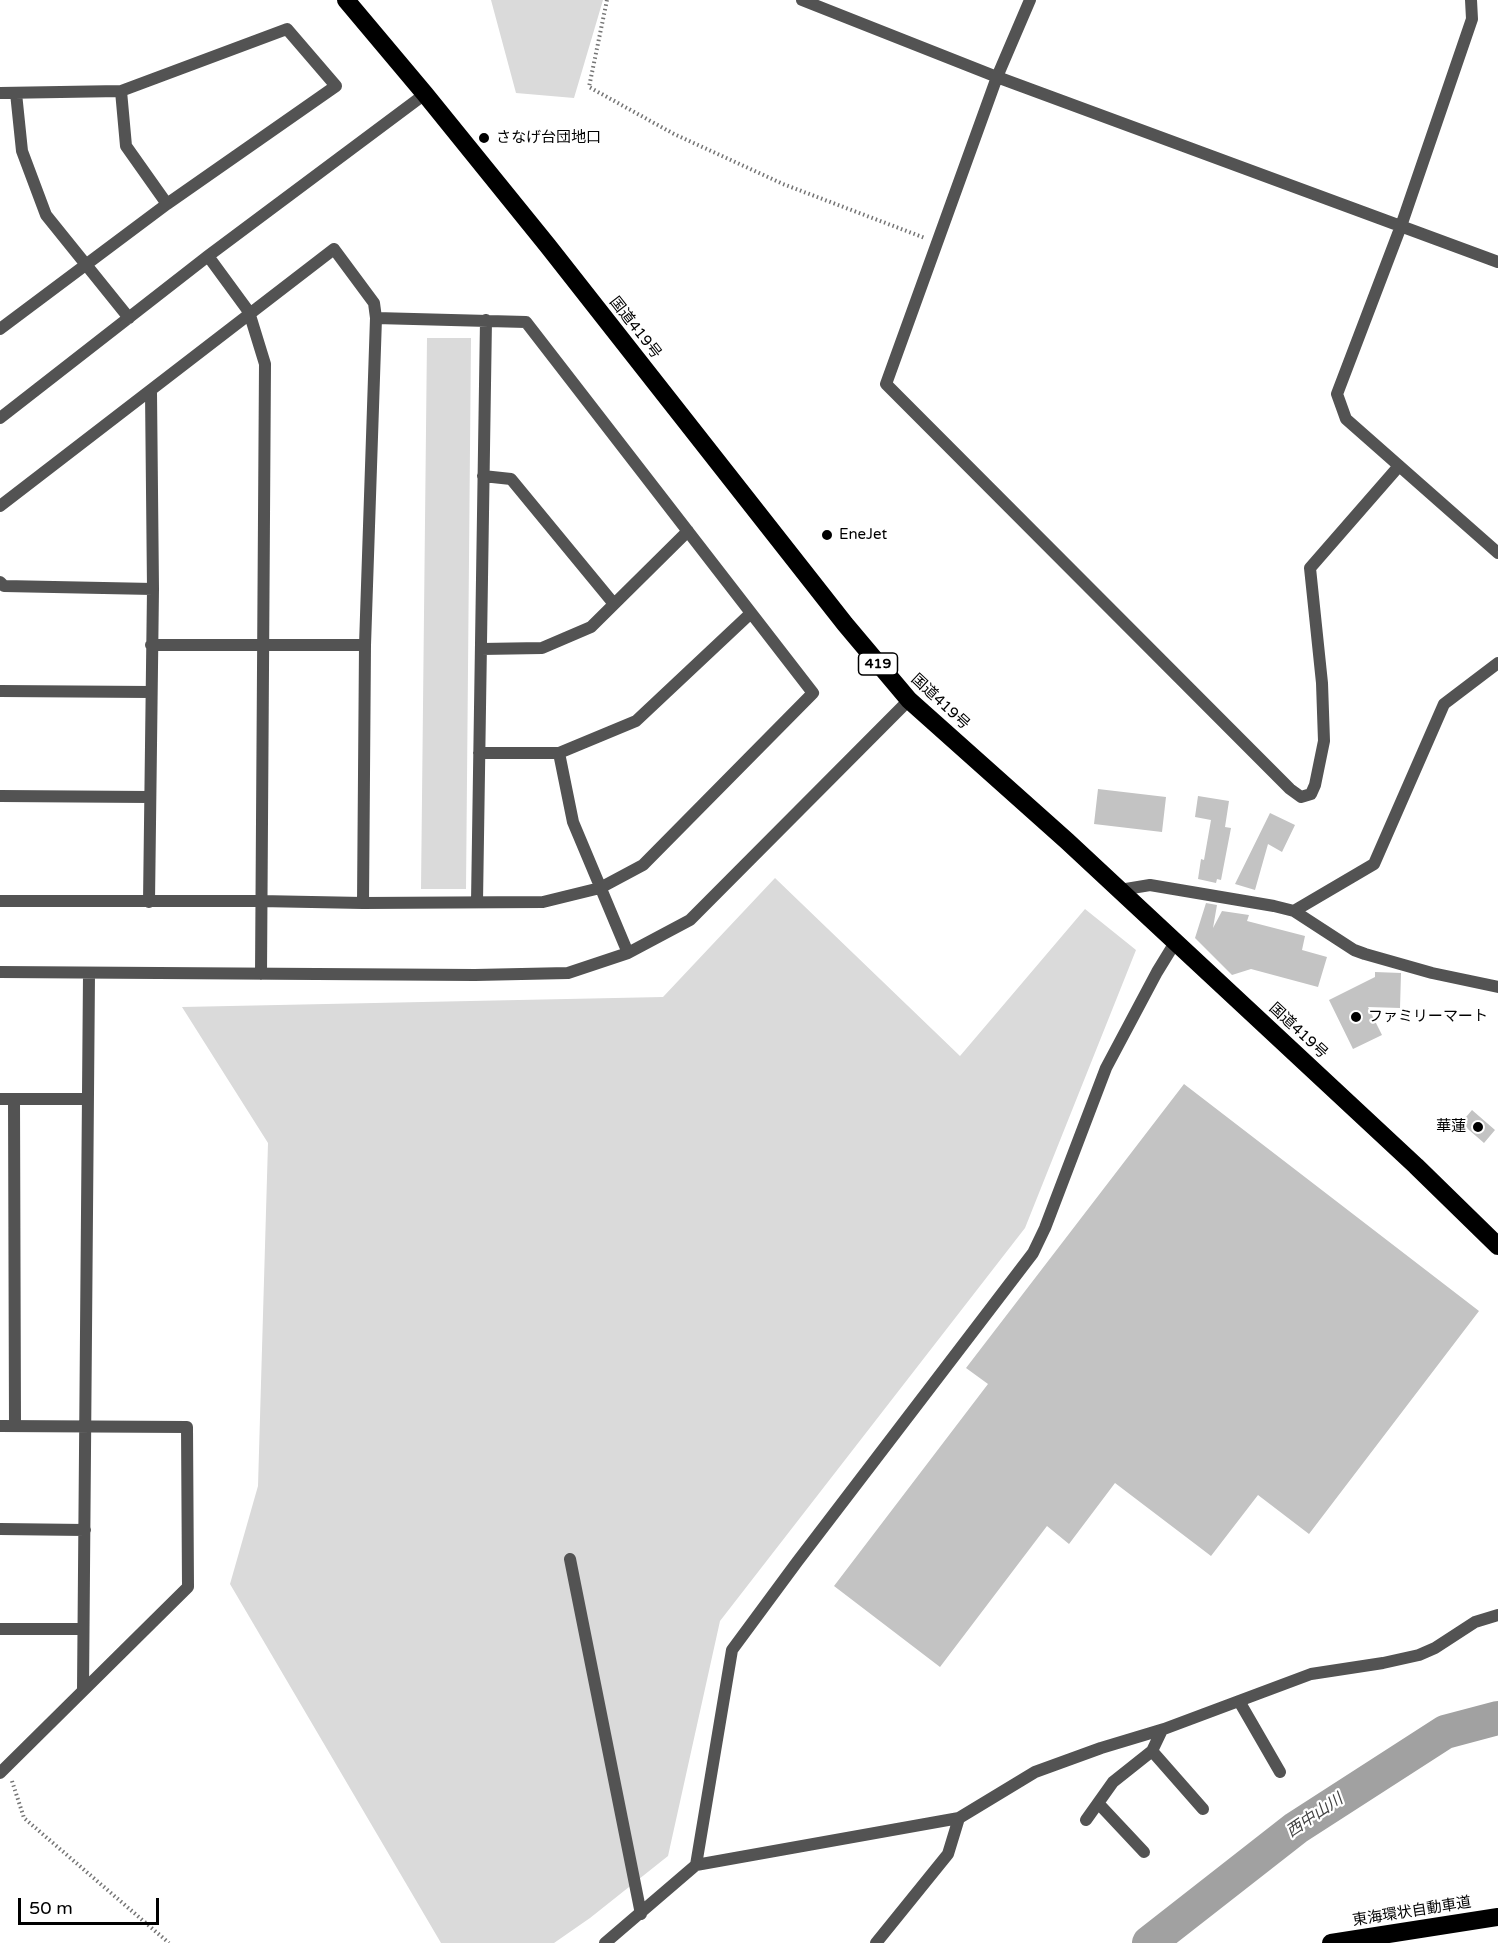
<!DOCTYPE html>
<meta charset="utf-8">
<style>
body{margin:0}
#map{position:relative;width:1498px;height:1943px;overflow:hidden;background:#fff;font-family:"Varela Round",sans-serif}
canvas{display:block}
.scale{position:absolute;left:18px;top:1898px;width:141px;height:27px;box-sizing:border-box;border:3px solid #000;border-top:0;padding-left:8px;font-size:18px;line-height:21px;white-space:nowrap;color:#000;-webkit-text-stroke:4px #fff;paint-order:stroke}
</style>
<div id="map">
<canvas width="1498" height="1943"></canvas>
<div class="scale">50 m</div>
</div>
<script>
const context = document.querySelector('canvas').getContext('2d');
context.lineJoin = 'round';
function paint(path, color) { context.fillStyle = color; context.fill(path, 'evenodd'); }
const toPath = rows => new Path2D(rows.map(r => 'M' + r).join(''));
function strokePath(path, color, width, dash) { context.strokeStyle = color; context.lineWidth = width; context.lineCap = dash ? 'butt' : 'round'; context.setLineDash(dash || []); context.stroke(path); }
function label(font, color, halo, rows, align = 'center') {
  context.font = font + ' "Varela Round","Noto Sans JP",sans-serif'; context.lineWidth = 4.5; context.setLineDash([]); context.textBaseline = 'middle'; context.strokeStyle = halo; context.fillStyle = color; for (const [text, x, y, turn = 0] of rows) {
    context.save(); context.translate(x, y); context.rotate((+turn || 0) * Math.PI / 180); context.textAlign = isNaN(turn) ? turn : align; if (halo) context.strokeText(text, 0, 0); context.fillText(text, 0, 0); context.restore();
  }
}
const green = toPath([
 [491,0,603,0,574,98,516,93],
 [427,338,471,338,466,889,421,889],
 [775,878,960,1056,1085,909,1136,950,1025,1228,720,1621,668,1856,590,1918,554,1943,441,1943,230,1584,258,1486,268,1143,182,1007,663,997]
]);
const river = toPath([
 [1149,1943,1296,1828,1445,1732,1498,1718]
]);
const building = toPath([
 [1098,789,1166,797,1162,832,1094,824],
 [1198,796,1229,801,1225,827,1231,828,1221,880,1217,879,1216,883,1198,879,1201,859,1204,860,1211,820,1195,817],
 [1270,813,1295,825,1282,852,1268,844,1255,890,1235,884],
 [1206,903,1217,905,1213,928,1222,911,1249,915,1247,921,1305,936,1302,950,1327,957,1318,987,1251,969,1232,975,1195,938],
 [1375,972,1401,973,1400,1008,1368,1007,1382,1035,1353,1049,1329,1000,1375,977],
 [1184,1084,1479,1311,1309,1534,1258,1495,1211,1556,1115,1483,1069,1544,1047,1526,940,1667,834,1586,988,1384,966,1368],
 [1472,1110,1495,1130,1484,1143,1461,1123]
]);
const path = toPath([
 [607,0,589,87,674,134,783,184,925,238],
 [12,1781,24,1818,169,1943]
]);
const street = toPath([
 [802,0,997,77,1498,262],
 [1030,0,997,77,886,384,1290,789,1301,797,1311,794,1315,785,1324,741,1322,683,1310,568,1399,466],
 [1471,0,1472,19,1401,226,1337,394,1346,419,1498,553],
 [121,91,126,146,167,204],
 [0,93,121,91,287,29,336,86,167,204,0,329],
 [16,93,22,151,46,215,129,318],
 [208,256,249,312,265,364,261,974],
 [0,418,208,256,425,94],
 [483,476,511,479,614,604],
 [0,506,334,249,374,303,376,318,365,645,363,903],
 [0,582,4,586,153,589],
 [151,645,365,645],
 [481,649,542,648,591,627,688,531],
 [0,691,151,692],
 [479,753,559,753,636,721,751,613],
 [559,753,573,822,628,953],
 [0,796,150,797],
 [1120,890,1150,885,1274,906,1294,911,1354,950,1365,954,1432,973,1498,987],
 [0,901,260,901,363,903,543,902,600,888,643,865,813,693,526,322,376,318],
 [149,902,153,589,151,392],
 [477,902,486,320],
 [1294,911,1374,864,1444,704,1498,663],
 [0,972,475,975,568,973,628,953,690,920,909,700],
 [0,1099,87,1099],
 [14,1099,15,1426],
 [0,1426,187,1427,188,1587,0,1773],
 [0,1529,85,1530],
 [570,1559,641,1914],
 [0,1629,83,1629],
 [83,1690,89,974],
 [1239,1701,1280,1772],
 [1152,1751,1203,1809],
 [1098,1803,1144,1852],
 [1086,1820,1113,1782,1152,1751,1162,1730],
 [696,1865,732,1650,797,1562,1033,1253,1045,1228,1106,1068,1157,972,1176,941],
 [605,1943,696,1865,959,1818,1035,1772,1101,1748,1164,1729,1311,1674,1383,1663,1419,1655,1435,1648,1475,1622,1498,1615],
 [876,1943,948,1854,959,1818]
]);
const highway = toPath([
 [346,0,425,94,548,246,845,624,909,700,1067,841,1416,1166,1498,1246],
 [1331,1943,1498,1917]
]);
const markers = [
 [484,138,6,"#000"],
 [827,535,6,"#000"],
 [1356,1017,6,"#000"],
 [1478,1127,6,"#000"]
];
const shields = [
 [878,664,39]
];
const shieldNames = [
 ["419",878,664]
];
const poiNames = [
 ["さなげ台団地口",496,138],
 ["EneJet",839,535],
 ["ファミリーマート",1368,1017],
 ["華蓮",1466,1127,"right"]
];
const streetNames = [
 ["国道419号",635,328,52],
 ["国道419号",940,702,43],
 ["国道419号",1298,1031,43],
 ["東海環状自動車道",1412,1912,-9]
];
const waterNames = [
 ["西中山川",1315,1816,-34]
];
paint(green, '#dadada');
strokePath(river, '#a1a1a1', 34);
paint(building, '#c3c3c3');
strokePath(path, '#757575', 4, [1.5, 3]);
strokePath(street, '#535353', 12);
strokePath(highway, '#000', 18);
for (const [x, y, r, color] of markers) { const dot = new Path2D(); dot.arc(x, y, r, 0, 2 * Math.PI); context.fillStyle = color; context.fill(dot); strokePath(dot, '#fff', 2); }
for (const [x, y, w] of shields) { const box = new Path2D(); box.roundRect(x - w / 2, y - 11, w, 22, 4.5); context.fillStyle = '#fff'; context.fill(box); strokePath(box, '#000', 1.5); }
label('bold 14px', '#000', null, shieldNames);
label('15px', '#000', '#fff', poiNames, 'left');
label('15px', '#000', '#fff', streetNames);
label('italic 16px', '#424242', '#fff', waterNames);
</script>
